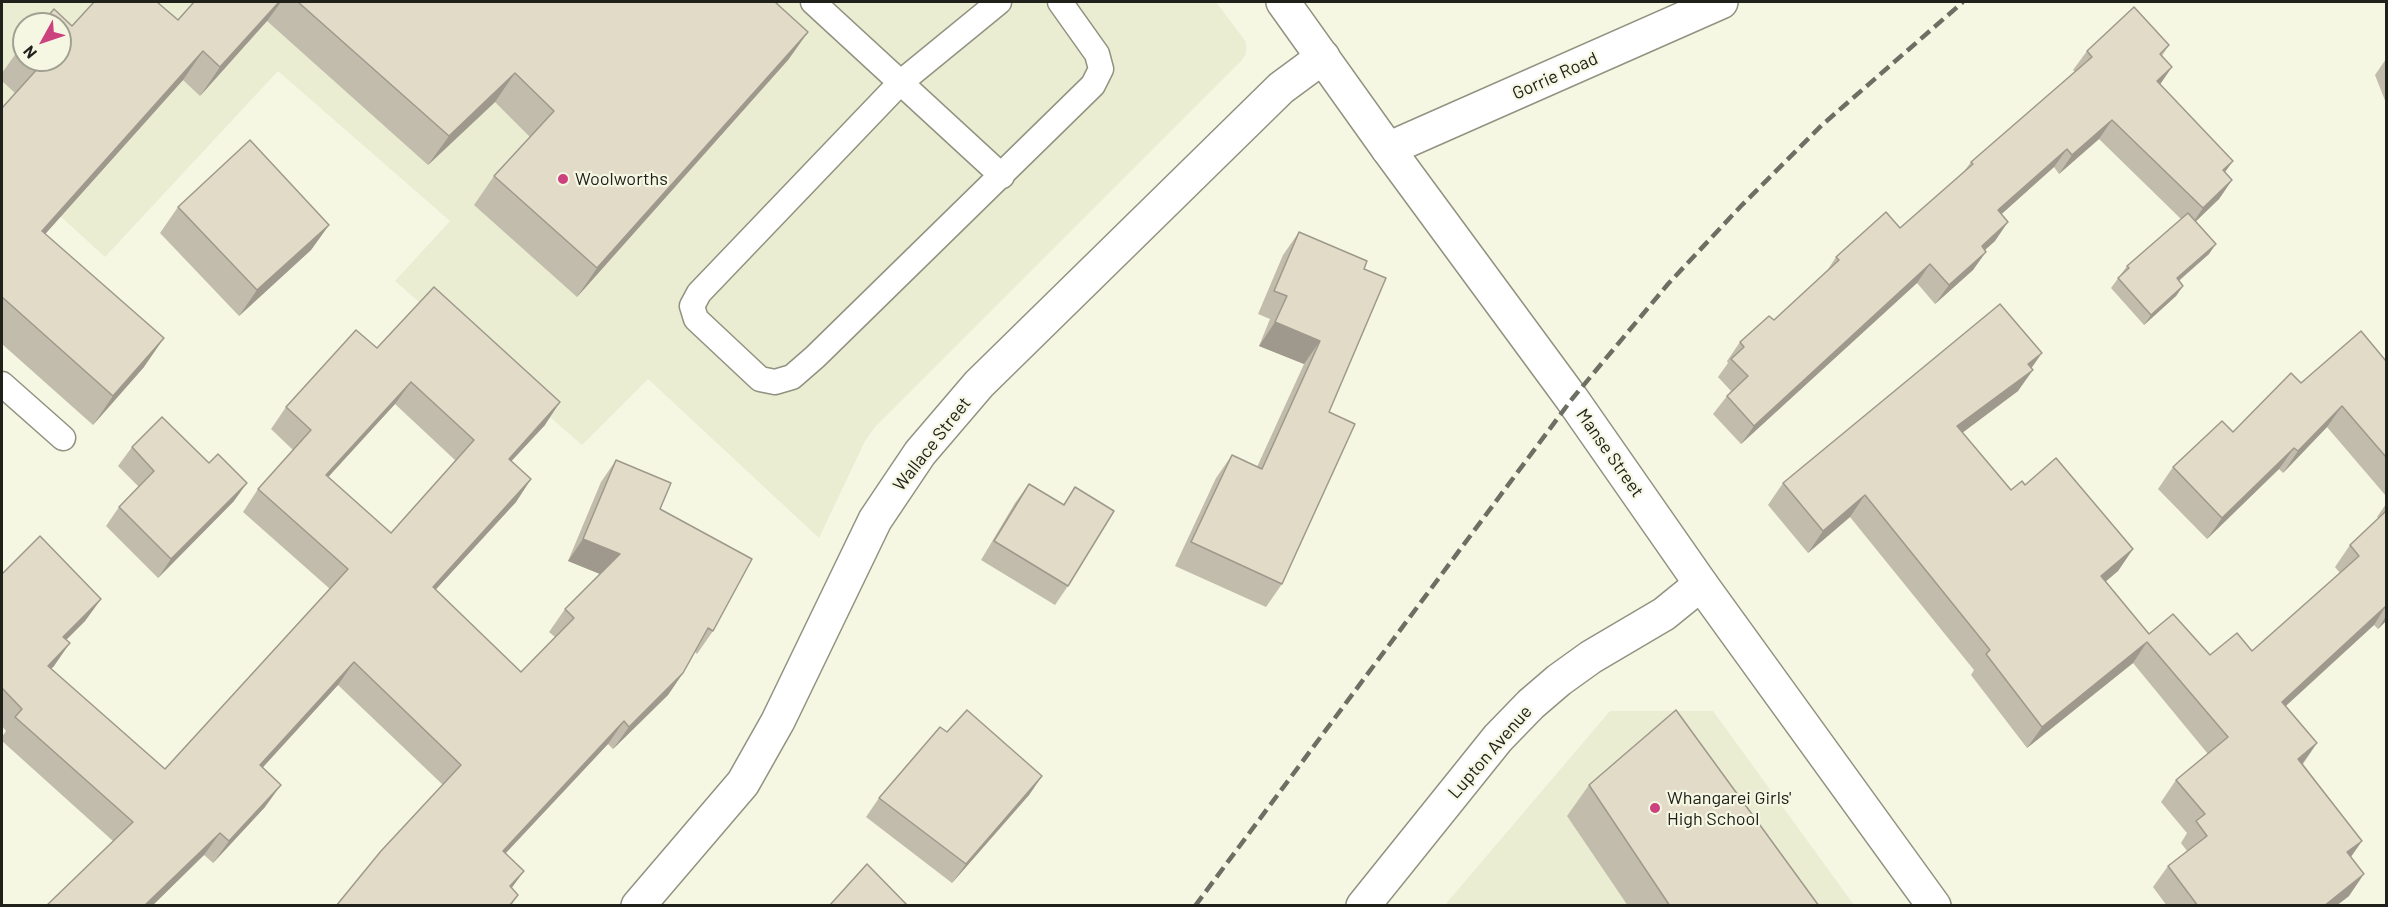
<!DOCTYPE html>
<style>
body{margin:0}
#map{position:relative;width:2388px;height:907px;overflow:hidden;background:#f5f7e3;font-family:Barlow,sans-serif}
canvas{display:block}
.frame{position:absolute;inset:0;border:3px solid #20211a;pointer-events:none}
.north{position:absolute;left:12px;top:12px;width:60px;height:60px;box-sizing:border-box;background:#f5f7e3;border:2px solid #a0a193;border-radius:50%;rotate:230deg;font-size:16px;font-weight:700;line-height:24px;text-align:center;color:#20211a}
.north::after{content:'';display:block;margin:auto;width:21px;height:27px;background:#cb427e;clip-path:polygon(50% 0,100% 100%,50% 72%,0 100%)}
</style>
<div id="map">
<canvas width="2388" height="907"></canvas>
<div class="frame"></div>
<div class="north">N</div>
</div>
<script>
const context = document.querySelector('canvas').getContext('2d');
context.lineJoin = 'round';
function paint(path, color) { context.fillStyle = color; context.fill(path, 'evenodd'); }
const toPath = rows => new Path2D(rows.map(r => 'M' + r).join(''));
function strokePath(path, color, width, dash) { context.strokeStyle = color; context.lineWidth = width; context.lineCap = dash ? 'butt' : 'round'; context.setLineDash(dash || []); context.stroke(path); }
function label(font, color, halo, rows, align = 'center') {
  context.font = font + ' Barlow,sans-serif'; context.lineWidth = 4.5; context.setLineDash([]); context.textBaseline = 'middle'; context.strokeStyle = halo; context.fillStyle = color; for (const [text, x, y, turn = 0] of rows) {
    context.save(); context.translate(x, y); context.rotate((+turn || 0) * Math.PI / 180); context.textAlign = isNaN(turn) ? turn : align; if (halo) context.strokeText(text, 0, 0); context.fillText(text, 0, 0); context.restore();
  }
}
const built = toPath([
 [2,2,1216,2,1246,42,1246,54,1241,61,875,427,865,441,819,538,648,379,582,445,395,281,450,221,278,71,105,257,2,163],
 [24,24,60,24,60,60,24,60],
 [1610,711,1713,711,1854,905,1444,906]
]);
const service = toPath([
 [813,2,1002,176],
 [999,2,900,83,699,293,692,306,696,319,760,379,775,382,792,377,815,357,1093,85,1101,69,1097,54,1060,2],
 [2,384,63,438]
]);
const minor = toPath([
 [1388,149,1721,2],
 [638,906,743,783,778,721,875,520,920,453,979,384,1281,88,1323,57],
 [1363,906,1498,738,1531,704,1559,680,1591,657,1664,614,1701,584]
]);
const tertiary = toPath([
 [1283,2,1388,149,1572,399,1701,584,1934,906]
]);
const rail = toPath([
 [1195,906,1572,399,1668,284,1741,206,1822,125,1963,2]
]);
const wall = toPath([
 [194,2,775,2,808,32,788,60,577,297,474,205,494,176,530,137,495,102,428,165,267,21,200,96,183,80,45,234,144,367,93,425,2,344,2,108,15,93,2,81,2,73,19,49,24,43,24,60,60,60,72,26,178,20],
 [2169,45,2162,56,2160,84,2233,161,2225,172,2232,180,2219,199,2196,221,2209,254,2179,281,2183,286,2176,296,2144,325,2111,288,2127,266,2181,219,2099,139,2059,174,2054,167,2001,214,1995,241,1985,250,1973,270,1935,304,1917,283,1741,444,1713,414,1727,396,1731,391,1718,377,1728,363,1727,361,1740,342,1774,320,1825,274,1836,257,1900,228,1962,174,1971,162,2075,72,2073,70,2087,51],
 [2386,59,2386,103,2375,75],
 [178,207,329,225,311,250,239,316,160,233],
 [1299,232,1364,269,1329,412,1282,584,1266,607,1175,566,1216,478,1232,455,1257,467,1304,364,1259,346,1270,319,1258,314,1283,255],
 [377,348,545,425,511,461,531,479,516,502,435,590,521,672,555,637,549,632,565,609,600,574,568,561,601,482,616,460,660,509,713,631,697,654,695,652,683,673,668,695,613,749,608,744,505,854,524,871,511,888,518,895,511,906,336,906,443,785,338,685,262,768,265,807,213,863,204,855,152,906,46,906,113,841,2,741,2,737,6,731,2,726,2,574,101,599,85,621,66,640,54,666,51,669,165,769,330,589,243,512,258,489,293,450,271,429,286,407],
 [395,404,456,461,391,533,328,477],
 [2386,361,2386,496,2327,427,2283,473,2279,469,2207,539,2158,489,2173,467,2233,432,2301,383],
 [2032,368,2018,391,1962,433,2011,490,2025,485,2133,549,2118,571,2105,582,2149,634,2210,655,2252,651,2340,573,2335,567,2350,545,2379,518,2377,517,2386,504,2386,621,2378,629,2374,625,2286,706,2317,743,2303,764,2362,841,2351,857,2349,896,2336,906,2167,906,2153,887,2168,866,2187,851,2181,843,2187,833,2161,802,2176,780,2208,754,2133,663,2027,748,1971,675,1974,670,1850,517,1808,553,1768,505,1783,483],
 [132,447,234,501,158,578,106,526,119,507,139,487,118,466],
 [1029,484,1063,505,1075,487,1068,586,1055,605,981,560,1015,503],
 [947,732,1042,776,1029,795,952,883,866,817,879,798],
 [1589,785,1819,906,1628,906,1567,816]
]);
const shadedWall = toPath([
 [279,2,281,2,267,21,200,96,220,67],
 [808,32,788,60,577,297,597,268],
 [203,51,183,80,22,260,42,231],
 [2172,67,2159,86,2157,81],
 [515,73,495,102,428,165,449,136],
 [2112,120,2099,139,2059,174,2072,155],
 [2067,149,2054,167,1985,229,1998,210],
 [2233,161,2219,180,2223,170],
 [2232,180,2219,199,2190,227,2203,208],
 [2008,222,1995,241,1968,265,1982,246],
 [329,225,311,250,239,316,257,290],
 [2216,244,2209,254,2170,288,2177,278],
 [1986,252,1973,270,1935,304,1949,285],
 [1930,264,1917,283,1741,444,1754,426],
 [2183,286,2176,296,2144,325,2151,315],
 [1275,322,1320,341,1304,364,1259,346],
 [164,338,144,367,93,425,113,396],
 [2042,353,2028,373,2033,370,2018,391,1942,448,1957,426,2028,364],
 [411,382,395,404,310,497,326,475],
 [560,402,545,425,493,481,509,459],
 [2342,406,2327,427,2283,473,2298,451],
 [2294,448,2279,469,2207,539,2222,518],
 [531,479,516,502,417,610,433,587],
 [247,483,234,501,158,578,171,559],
 [1865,495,1850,517,1808,553,1823,531],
 [583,539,620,554,605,576,568,561],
 [2133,549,2118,571,2086,598,2101,576],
 [101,599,85,621,47,659,63,637],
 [2386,606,2374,625,2267,723,2282,702],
 [2386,616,2386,621,2378,629],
 [2147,642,2133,663,2027,748,2042,727],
 [70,643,54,666,32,688,48,666],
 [354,662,338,685,244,788,260,765],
 [683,673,668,695,613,749,629,727],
 [624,721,608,744,487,873,503,851],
 [2317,743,2302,764,2298,759],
 [1042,776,1029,795,952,883,966,864],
 [281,785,265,807,213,863,229,841],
 [220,833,204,855,152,906,144,906],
 [2362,841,2347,862,2347,852],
 [524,871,508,893,510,886],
 [2364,874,2349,896,2336,906,2324,906]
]);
const building = toPath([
 [94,2,157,2,178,20,194,2,279,2,220,67,203,51,42,231,164,338,113,396,2,297,2,108,39,67,31,60,60,60,60,24,41,24,54,9,72,26,94,2],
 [298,2,775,2,808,32,597,268,494,176,554,111,515,73,449,136,298,2],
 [2134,7,2169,45,2160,54,2172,67,2157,81,2233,161,2223,170,2232,180,2203,208,2112,120,2072,155,2067,149,1998,210,2008,222,1982,246,1986,252,1949,285,1930,264,1754,426,1727,396,1748,376,1731,359,1744,347,1740,342,1769,316,1774,320,1839,260,1836,257,1886,212,1900,228,1973,164,1971,162,2092,57,2087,51,2134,7],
 [24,43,24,54,19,49,24,43],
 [250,140,329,225,257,290,178,207,250,140],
 [2188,213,2216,244,2177,278,2183,286,2151,315,2118,278,2129,268,2127,266,2188,213],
 [1299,232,1367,261,1364,269,1386,278,1329,412,1355,424,1282,584,1191,542,1232,455,1262,469,1320,341,1275,322,1287,296,1274,291,1299,232],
 [434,287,560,402,509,459,531,479,433,587,521,672,574,618,565,609,620,554,583,539,616,460,671,483,660,509,752,559,713,631,708,628,683,673,629,727,624,721,503,851,524,871,510,886,518,895,509,906,336,906,381,851,461,765,354,662,260,765,281,785,229,841,220,833,144,906,46,906,133,822,15,717,22,709,2,688,2,574,40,536,101,599,63,637,70,643,48,666,165,769,348,569,258,489,311,430,286,407,356,330,377,348,434,287],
 [411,382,474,440,391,533,326,475,411,382],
 [2000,304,2042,353,2028,364,2033,370,1957,426,2011,490,2022,481,2025,485,2056,458,2133,549,2101,576,2149,634,2173,614,2210,655,2237,633,2252,651,2359,556,2350,545,2386,511,2386,606,2282,702,2317,743,2298,759,2362,841,2347,852,2364,874,2324,906,2198,906,2168,866,2207,836,2196,821,2205,814,2176,780,2228,737,2147,642,2042,727,1986,654,1990,650,1865,495,1823,531,1783,483,2000,304],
 [2361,331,2386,361,2386,457,2342,406,2298,451,2294,448,2222,518,2173,467,2222,421,2233,432,2291,373,2301,383,2361,331],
 [162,417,209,463,218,454,247,483,171,559,119,507,154,471,132,447,162,417],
 [1029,484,1064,505,1075,487,1114,511,1068,586,994,541,1029,484],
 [967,710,1042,776,966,864,879,798,940,727,947,732,967,710],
 [1676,710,1819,906,1670,906,1589,785,1676,710],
 [867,864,908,906,829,906,867,864]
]);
const markers = [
 [563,179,6,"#cb427e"],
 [1655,808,6,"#cb427e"]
];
const streetNames = [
 ["Gorrie Road",1555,76,-24],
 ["Wallace Street",932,444,-52],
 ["Manse Street",1610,453,55],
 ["Lupton Avenue",1490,752,-49]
];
const poiNames = [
 ["Woolworths",575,179],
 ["Whangarei Girls'",1667,798],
 ["High School",1667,819]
];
paint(built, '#eaedd1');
strokePath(service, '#919280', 27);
strokePath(minor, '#919280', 36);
strokePath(tertiary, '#919280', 36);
strokePath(service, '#fff', 24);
strokePath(minor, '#fff', 33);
strokePath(tertiary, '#fff', 33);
strokePath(rail, '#6d6f63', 4.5, [12, 6]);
paint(wall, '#c2bcac');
paint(shadedWall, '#9e998c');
paint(building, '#e2dbc8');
strokePath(building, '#9e998c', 1.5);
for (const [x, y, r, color] of markers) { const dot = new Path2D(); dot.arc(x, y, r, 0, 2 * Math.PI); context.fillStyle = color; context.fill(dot); strokePath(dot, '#f5f7e3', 2); }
label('18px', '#20211a', '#f5f7e3', streetNames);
label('18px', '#20211a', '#f5f7e3', poiNames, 'left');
</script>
